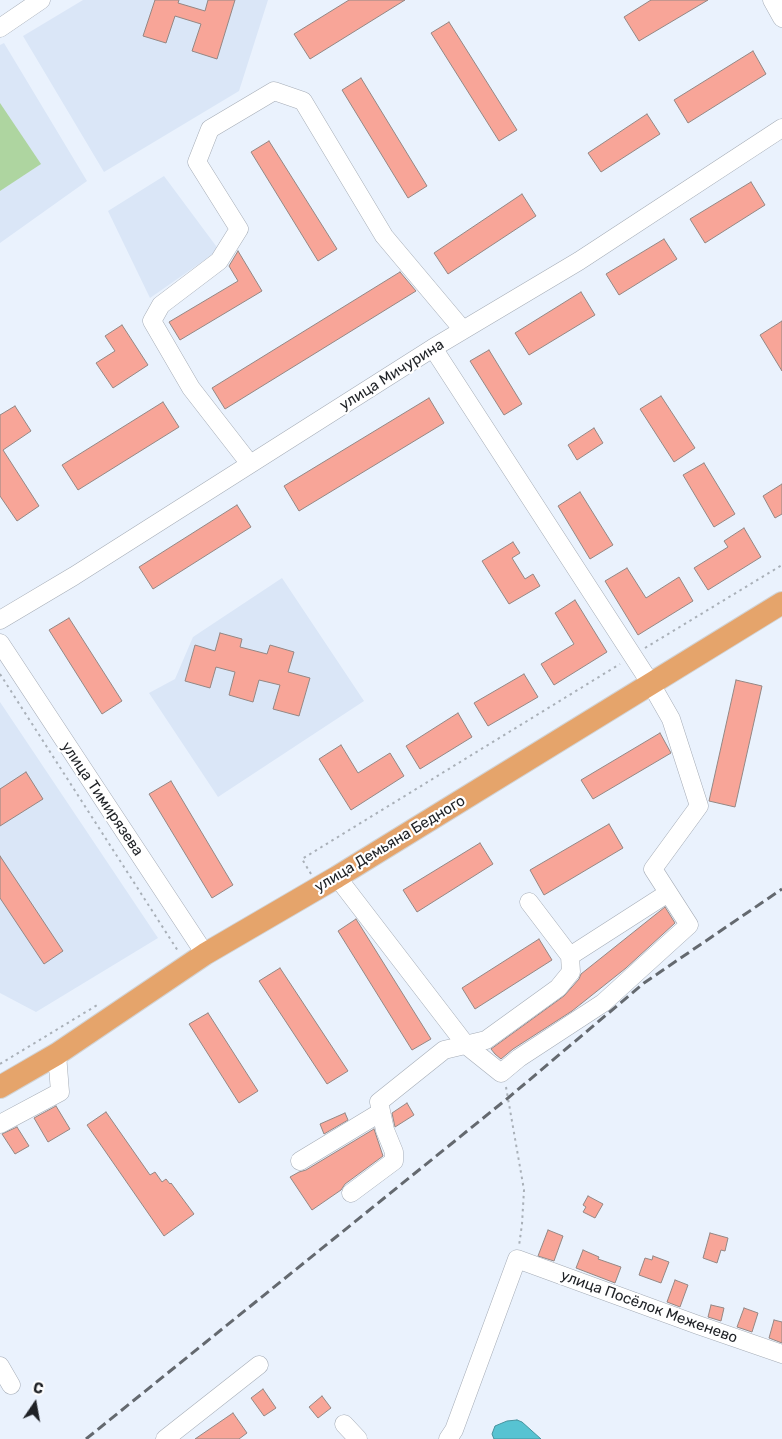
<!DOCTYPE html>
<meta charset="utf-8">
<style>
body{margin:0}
#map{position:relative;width:782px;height:1439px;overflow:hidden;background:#eaf2fd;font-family:Rubik,sans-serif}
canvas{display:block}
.north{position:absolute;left:10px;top:1379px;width:50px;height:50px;-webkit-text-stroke:4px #fff;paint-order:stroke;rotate:12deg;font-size:14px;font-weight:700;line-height:20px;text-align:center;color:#1f2226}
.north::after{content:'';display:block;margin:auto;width:18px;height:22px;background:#1f2226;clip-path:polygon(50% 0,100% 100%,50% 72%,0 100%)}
</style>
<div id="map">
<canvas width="782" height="1439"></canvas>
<div class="north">С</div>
</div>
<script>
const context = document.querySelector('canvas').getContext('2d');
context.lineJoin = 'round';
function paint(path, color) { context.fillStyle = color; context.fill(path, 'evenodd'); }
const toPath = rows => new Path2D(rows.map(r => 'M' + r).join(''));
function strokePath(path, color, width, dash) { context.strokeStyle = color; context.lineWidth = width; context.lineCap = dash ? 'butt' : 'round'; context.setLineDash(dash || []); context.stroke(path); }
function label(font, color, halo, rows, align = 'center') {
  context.font = font + ' Rubik,sans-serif'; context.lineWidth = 4.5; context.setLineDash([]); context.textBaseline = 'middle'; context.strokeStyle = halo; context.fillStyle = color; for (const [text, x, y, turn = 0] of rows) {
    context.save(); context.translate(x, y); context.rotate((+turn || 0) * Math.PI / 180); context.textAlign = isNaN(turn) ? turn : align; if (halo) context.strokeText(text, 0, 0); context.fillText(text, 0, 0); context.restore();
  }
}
const built = toPath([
 [83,0,268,0,239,91,104,172,23,36],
 [4,43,87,181,0,243,0,45],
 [164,176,219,250,150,298,108,211],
 [282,578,364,701,218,797,149,693,175,679,193,637],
 [0,702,158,938,36,1012,0,993]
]);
const green = toPath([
 [0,103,41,164,0,191]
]);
const water = toPath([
 [517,1420,522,1422,541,1439,494,1439,492,1434,495,1426,507,1421,517,1420]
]);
const building = toPath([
 [155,0,179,0,178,3,205,11,208,0,235,0,217,59,192,51,201,24,175,16,166,43,143,36,155,0],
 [349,0,405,0,310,59,294,34,349,0],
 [651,0,708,0,639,41,624,17,651,0],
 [449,22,517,130,499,141,431,33,449,22],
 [753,51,766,74,688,123,674,100,753,51],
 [361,78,427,186,408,198,342,90,361,78],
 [647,114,660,134,601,172,588,153,647,114],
 [269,141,337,249,318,261,251,152,269,141],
 [751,182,765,205,705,243,690,219,751,182],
 [522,194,536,216,448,274,434,253,522,194],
 [664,239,677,259,619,295,606,274,664,239],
 [238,251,262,291,180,340,169,322,238,281,229,266,238,251],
 [400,272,416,291,225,409,212,388,400,272],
 [581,292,595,315,529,355,515,333,581,292],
 [782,321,782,371,760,335,782,321],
 [122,325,148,365,113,388,96,363,115,351,105,336,122,325],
 [489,350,522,404,504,415,470,361,489,350],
 [661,396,695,448,674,462,640,409,661,396],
 [429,398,444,423,299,511,284,486,429,398],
 [163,402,179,427,78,490,62,465,163,402],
 [15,406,31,431,3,450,39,506,17,521,0,496,0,415,15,406],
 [594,428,603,443,577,460,568,445,594,428],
 [704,463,735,514,714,527,683,475,704,463],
 [782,484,782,514,775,518,763,496,782,484],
 [580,492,613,545,590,559,558,506,580,492],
 [237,505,251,527,153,589,139,567,237,505],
 [744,528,761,557,708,590,694,568,728,547,724,541,744,528],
 [513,542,520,553,512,558,525,579,533,574,540,586,509,604,482,561,513,542],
 [627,568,646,598,679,577,693,601,638,635,605,581,627,568],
 [575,600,607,652,554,685,541,664,574,644,555,613,575,600],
 [69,618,122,701,102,714,49,630,69,618],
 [220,633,242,639,240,647,267,654,270,645,294,652,288,672,310,678,299,716,273,709,280,685,259,680,253,702,229,695,235,672,216,667,210,688,185,681,195,645,215,651,220,633],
 [524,674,538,697,488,726,474,703,524,674],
 [736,680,762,686,735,807,709,801,736,680],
 [458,713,472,737,420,769,406,746,458,713],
 [660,733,671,753,593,799,581,780,660,733],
 [341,745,358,773,390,753,404,776,351,810,319,759,341,745],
 [26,772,43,799,0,826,0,789,26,772],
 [171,781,233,885,212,898,149,794,171,781],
 [609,824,623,848,544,895,530,870,609,824],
 [480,843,493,864,417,912,403,890,480,843],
 [0,856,63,951,44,964,0,898,0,856],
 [665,907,675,923,626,968,572,1011,513,1049,501,1059,495,1054,491,1049,564,996,579,979,581,974,665,907],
 [356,919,431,1039,412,1050,338,931,356,919],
 [539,939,552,960,475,1009,462,988,539,939],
 [280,968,348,1071,327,1084,259,981,280,968],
 [208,1013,258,1091,239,1103,189,1024,208,1013],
 [407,1103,414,1115,395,1127,392,1113,407,1103],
 [56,1106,70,1129,48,1142,34,1118,56,1106],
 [106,1112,150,1175,155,1172,162,1182,166,1179,170,1184,171,1183,194,1214,164,1236,87,1125,106,1112],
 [345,1113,348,1120,324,1134,320,1124,345,1113],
 [17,1127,29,1146,15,1154,2,1134,17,1127],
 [374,1129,383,1156,345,1184,341,1190,312,1210,290,1177,299,1172,306,1170,374,1129],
 [588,1196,603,1204,595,1218,583,1212,586,1207,583,1205,588,1196],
 [548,1230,563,1236,554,1261,538,1256,548,1230],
 [710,1233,728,1238,725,1251,721,1250,717,1263,703,1258,710,1233],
 [583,1250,599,1257,598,1259,621,1267,615,1283,576,1268,583,1250],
 [653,1256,669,1262,661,1283,639,1275,645,1258,652,1260,653,1256],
 [675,1280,688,1285,680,1307,667,1302,675,1280],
 [711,1305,724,1308,721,1321,708,1317,711,1305],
 [744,1308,758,1313,752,1332,737,1327,744,1308],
 [774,1320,782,1322,782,1343,769,1338,774,1320],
 [263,1389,276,1408,264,1416,251,1398,263,1389],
 [322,1396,331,1408,318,1418,309,1407,322,1396],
 [233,1413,247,1433,239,1439,195,1439,233,1413]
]);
const path = toPath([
 [645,648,782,565],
 [0,674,178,951],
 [311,874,302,859,620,664],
 [0,1064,99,1004],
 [506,1087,524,1190,522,1224,519,1246]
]);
const minor = toPath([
 [772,0,782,18],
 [0,28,41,0],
 [250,464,191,388,152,321,161,305,219,261,239,229,197,162,210,129,274,91,303,101,384,236,463,330],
 [0,620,74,576,433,348,579,261,782,128],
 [0,643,205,954],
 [337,877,466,1045,501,1073,519,1058,603,1003,689,925,653,869,699,806,671,719,651,684,433,348],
 [529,902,570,956],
 [0,1124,60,1092,57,1054],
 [300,1161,381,1112],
 [351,1193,394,1161,394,1152,385,1130,379,1102,444,1050,486,1040,558,988,571,972,570,956,668,893],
 [0,1366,11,1385],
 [344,1424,358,1439],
 [165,1439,259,1365],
 [448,1439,454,1430,517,1259,698,1325,782,1354]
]);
const major = toPath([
 [0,1087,57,1054,205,954,337,877,782,603]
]);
const rail = toPath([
 [86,1439,508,1098,644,983,782,889]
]);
const streetNames = [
 ["улица Мичурина",392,375,-32],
 ["улица Тимирязева",102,799,56],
 ["улица Демьяна Бедного",390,844,-31],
 ["улица Посёлок Меженево",649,1307,20]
];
paint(built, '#dae6f7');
paint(green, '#aed5a0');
paint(water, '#57c3d2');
strokePath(water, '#46939e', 1);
paint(building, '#f8a598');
strokePath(building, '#948784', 1);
strokePath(minor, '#a5acb6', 19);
strokePath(major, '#d2d3d4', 24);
strokePath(path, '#a9b0b8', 2, [2.5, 4]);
strokePath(minor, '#fff', 18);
strokePath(major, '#e5a46b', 22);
strokePath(rail, '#64696f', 3, [10, 5]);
label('15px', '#1f2226', '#fff', streetNames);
</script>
